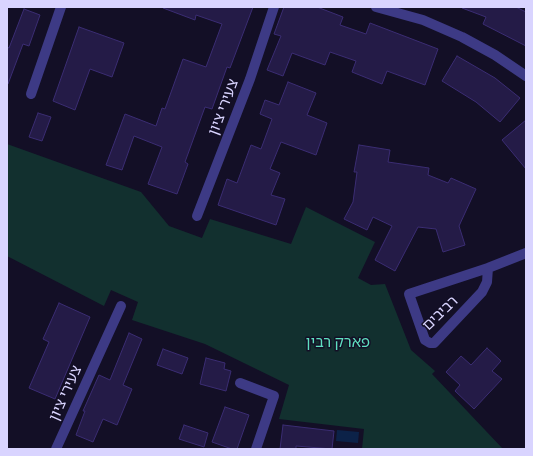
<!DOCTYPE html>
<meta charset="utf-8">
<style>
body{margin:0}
#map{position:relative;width:533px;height:456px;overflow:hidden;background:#130f26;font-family:"Exo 2",sans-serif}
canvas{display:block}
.frame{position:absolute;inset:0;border:8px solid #d9d4ff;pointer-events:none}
</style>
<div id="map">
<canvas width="533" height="456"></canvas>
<div class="frame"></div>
</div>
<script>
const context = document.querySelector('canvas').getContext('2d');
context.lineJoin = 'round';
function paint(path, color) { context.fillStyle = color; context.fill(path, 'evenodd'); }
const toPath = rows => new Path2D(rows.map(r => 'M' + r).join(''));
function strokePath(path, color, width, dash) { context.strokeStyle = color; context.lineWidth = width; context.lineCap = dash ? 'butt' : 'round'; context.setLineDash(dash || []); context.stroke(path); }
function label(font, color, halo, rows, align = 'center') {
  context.font = font + ' "Exo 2","Noto Sans Hebrew",sans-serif'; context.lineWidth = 3; context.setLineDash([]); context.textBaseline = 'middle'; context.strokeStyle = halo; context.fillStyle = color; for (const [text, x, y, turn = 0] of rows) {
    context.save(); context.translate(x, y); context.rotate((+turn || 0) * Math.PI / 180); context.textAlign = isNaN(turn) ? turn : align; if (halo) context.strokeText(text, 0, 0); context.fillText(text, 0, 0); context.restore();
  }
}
const green = toPath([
 [7,144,141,192,169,226,202,238,210,219,291,244,306,207,375,242,358,278,371,285,385,284,411,350,435,371,432,374,503,449,362,449,364,429,279,419,289,385,205,344,132,320,138,302,111,290,104,306,7,256]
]);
const water = toPath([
 [337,430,359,432,358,443,336,441]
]);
const building = toPath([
 [163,7,253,7,230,68,227,67,212,109,205,107,185,162,188,164,177,194,148,184,162,147,134,136,122,170,106,165,125,114,156,126,162,108,165,109,183,59,206,67,222,24,196,15,195,20,163,8,163,7],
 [284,7,317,7,343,17,340,25,366,34,370,23,438,49,425,85,387,71,382,84,352,72,356,61,330,52,325,65,292,53,283,76,267,70,281,36,274,34,284,7],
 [462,7,516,7,526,12,526,46,483,24,486,17,462,8,462,7],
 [24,9,40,15,29,46,23,44,8,84,7,83,7,47,9,48,24,9],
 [79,27,124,43,112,77,90,69,75,110,53,101,79,27],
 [457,56,495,78,520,98,500,122,476,102,442,81,457,56],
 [288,82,316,93,307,115,327,123,316,155,281,142,270,169,280,173,271,195,285,199,276,225,218,205,227,179,237,183,251,145,261,149,272,119,260,114,265,100,279,105,288,82],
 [38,113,51,117,42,141,29,137,38,113],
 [526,120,526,169,502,140,526,120],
 [359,145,390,150,388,162,429,168,428,175,448,183,451,178,476,189,459,226,465,245,443,252,436,229,418,227,395,271,375,260,392,226,373,217,367,230,344,219,353,202,357,172,354,172,359,145],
 [59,303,90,317,55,399,29,388,49,342,43,339,59,303],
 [129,333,142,339,123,385,132,389,117,425,103,419,93,442,76,435,85,411,83,411,99,375,110,380,129,333],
 [487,348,501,361,492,371,502,379,474,409,455,391,460,385,446,372,461,356,471,365,487,348],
 [163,349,188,358,182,374,157,365,163,349],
 [206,358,225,363,224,369,231,371,226,391,200,384,206,358],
 [225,407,249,415,237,449,232,449,212,442,225,407],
 [184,425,208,433,204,447,179,439,184,425],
 [283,425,334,431,332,449,296,446,296,449,280,449,283,425]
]);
const minor = toPath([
 [376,7,423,20,462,37,495,55,526,76],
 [31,94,61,7],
 [197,216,250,79,274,7],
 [488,268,487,282,482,292,434,343,430,343,425,340,409,294,488,268,526,253],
 [240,383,274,396,256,449],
 [56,449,121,306]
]);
const streetNames = [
 ["צעירי ציון",223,107,-69],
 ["רביבים",440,313,-44],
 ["צעירי ציון",65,393,-66]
];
const parkNames = [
 ["פארק רבין",338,342]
];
paint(green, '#12302f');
paint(water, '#0c2248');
paint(building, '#241b47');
strokePath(building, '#3b2d73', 1);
strokePath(minor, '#3d3a85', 10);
label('15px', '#d9d4ff', '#130f26', streetNames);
label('15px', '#5fe0c0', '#130f26', parkNames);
</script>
